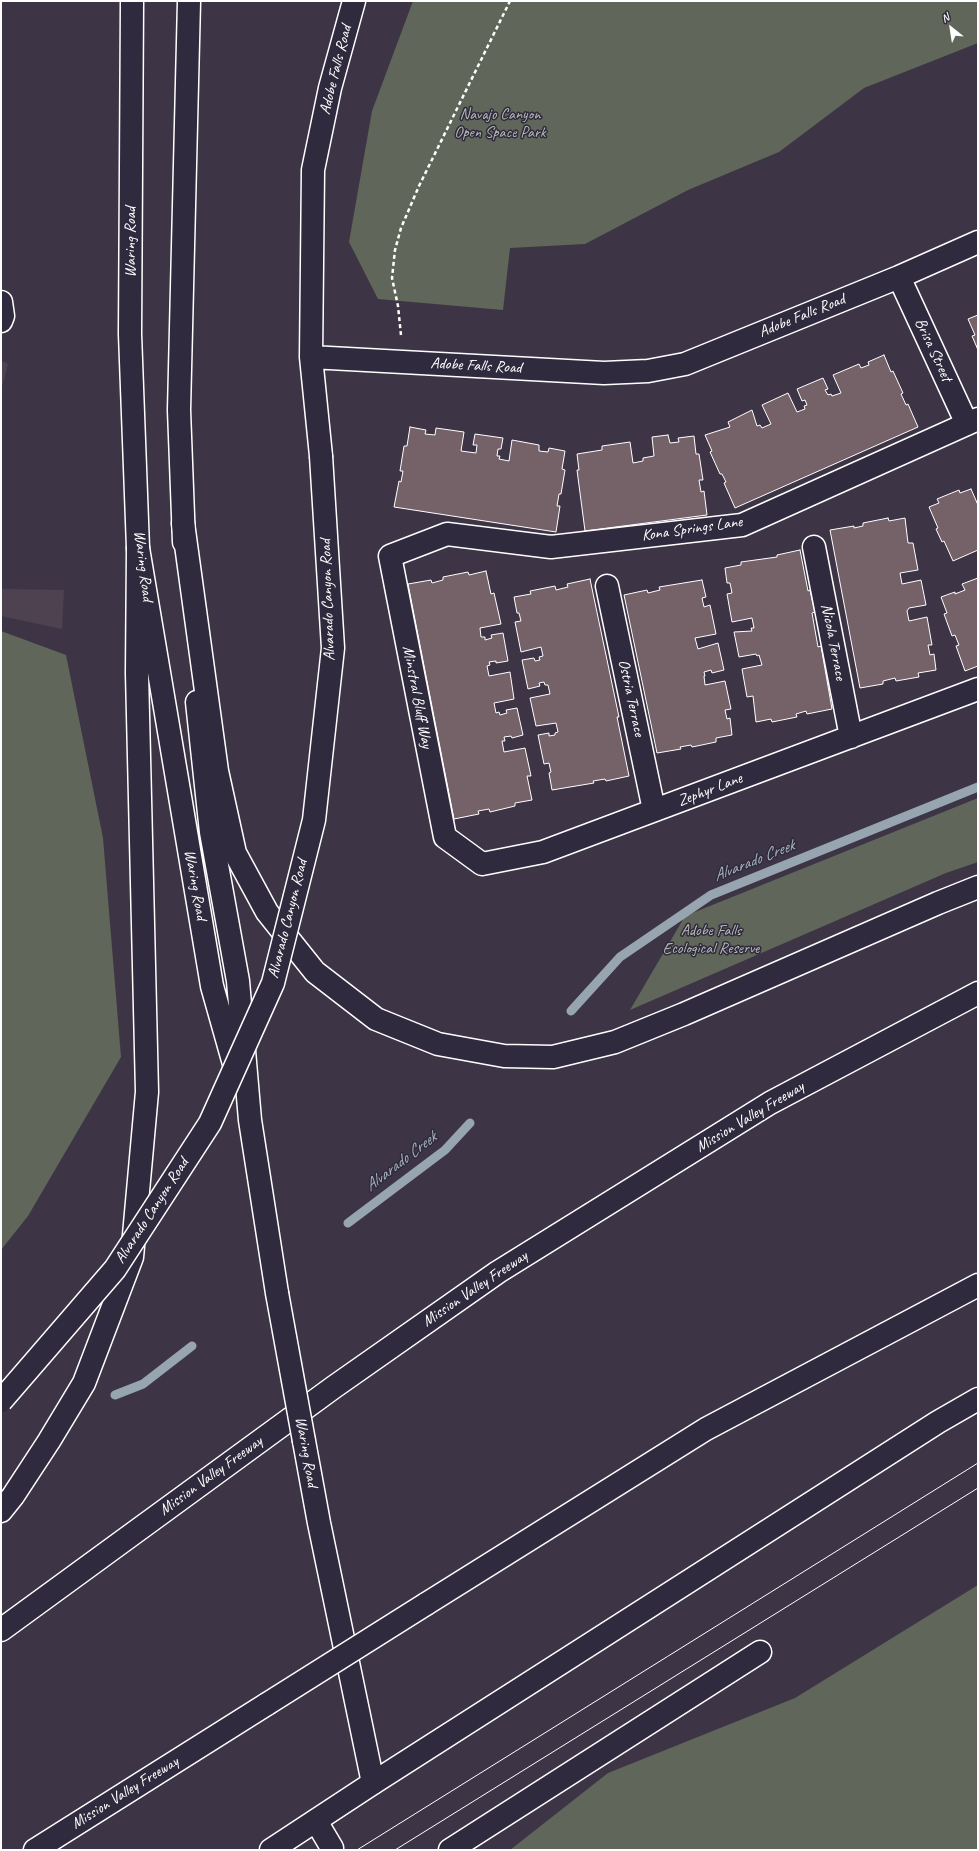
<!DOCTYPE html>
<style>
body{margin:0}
#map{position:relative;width:979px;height:1851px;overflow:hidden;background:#3d3546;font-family:Caveat,sans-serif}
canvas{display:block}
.frame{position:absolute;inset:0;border:2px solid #fff;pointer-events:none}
.north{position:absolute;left:931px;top:8px;width:40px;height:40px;-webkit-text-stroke:3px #2f2a3d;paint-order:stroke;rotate:330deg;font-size:11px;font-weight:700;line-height:16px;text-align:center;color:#fff}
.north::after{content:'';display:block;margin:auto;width:14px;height:18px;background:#fff;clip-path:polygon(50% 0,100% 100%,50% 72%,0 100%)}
</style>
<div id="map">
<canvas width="979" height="1851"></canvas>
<div class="frame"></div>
<div class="north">N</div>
</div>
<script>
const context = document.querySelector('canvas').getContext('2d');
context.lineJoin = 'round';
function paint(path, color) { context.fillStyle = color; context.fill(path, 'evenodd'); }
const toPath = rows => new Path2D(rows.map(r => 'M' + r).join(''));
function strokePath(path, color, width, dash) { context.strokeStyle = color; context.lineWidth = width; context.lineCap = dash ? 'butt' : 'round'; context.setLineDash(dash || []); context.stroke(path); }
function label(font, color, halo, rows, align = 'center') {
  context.font = font + ' Caveat,sans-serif'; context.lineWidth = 3; context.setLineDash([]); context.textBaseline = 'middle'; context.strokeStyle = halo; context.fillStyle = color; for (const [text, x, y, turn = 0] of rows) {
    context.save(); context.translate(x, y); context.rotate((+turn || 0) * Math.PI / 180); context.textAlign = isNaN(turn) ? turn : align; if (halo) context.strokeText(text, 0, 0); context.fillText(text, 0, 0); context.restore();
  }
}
const built = toPath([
 [1,361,8,364,1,390],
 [1,589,64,590,62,629,1,616]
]);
const green = toPath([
 [413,1,978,1,978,43,864,88,779,152,688,190,585,244,510,248,503,310,378,299,349,242,372,111],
 [1,631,66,655,103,838,121,1057,28,1216,1,1250],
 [978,798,978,862,946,873,630,1010,685,916],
 [978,1585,978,1850,510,1850,608,1773,795,1698]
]);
const stream = toPath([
 [571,1011,620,957,711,895,978,787],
 [348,1223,445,1150,470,1123],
 [115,1395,143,1384,192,1346]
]);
const building = toPath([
 [978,315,978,350,972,336,975,335,968,319,978,315],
 [884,355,891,372,893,371,903,393,901,394,906,405,908,404,918,427,735,508,724,483,726,482,722,474,720,474,710,452,712,451,705,435,730,427,728,422,752,410,757,426,760,425,762,428,771,424,762,405,788,393,797,412,805,409,804,406,807,405,805,400,802,401,797,389,823,378,828,389,825,390,828,395,831,394,832,396,841,393,833,375,859,364,861,368,869,365,868,362,884,355],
 [410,427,426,430,425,434,435,435,436,428,464,432,461,451,476,453,477,445,473,445,475,434,503,438,501,449,498,449,497,456,500,456,499,459,509,461,512,440,539,445,539,451,548,452,549,448,565,451,562,469,565,470,561,494,559,494,557,506,560,506,556,532,394,507,399,481,401,482,403,471,400,471,404,446,407,446,410,427],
 [668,435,670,443,679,442,678,438,694,436,696,454,699,454,703,480,699,480,701,492,704,491,707,515,585,531,577,470,579,470,577,454,602,450,602,446,630,442,633,463,643,461,643,458,654,456,652,437,668,435],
 [971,489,978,505,978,550,953,561,944,541,942,542,936,529,938,528,929,507,939,503,937,499,959,490,960,493,971,489],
 [888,518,889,521,905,518,908,543,913,543,918,570,900,573,902,584,921,580,926,605,909,608,907,611,909,621,927,617,932,645,928,645,930,655,934,654,936,670,918,673,919,677,896,681,895,678,883,681,883,684,860,688,830,530,854,526,854,528,863,526,863,523,888,518],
 [800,550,808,591,810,590,815,612,812,613,818,647,821,646,832,709,807,714,806,711,796,714,797,717,772,722,771,719,756,722,753,696,747,697,742,669,762,665,759,655,757,656,756,654,739,657,734,632,752,631,751,628,754,628,752,618,732,622,727,594,732,593,730,583,727,583,725,568,741,565,741,562,777,557,777,555,800,550],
 [486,571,491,594,494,593,501,624,480,628,481,637,485,637,485,640,492,638,491,635,503,633,508,661,496,663,496,661,489,662,490,665,487,666,489,676,510,672,514,699,494,703,496,713,499,712,500,715,507,713,506,710,517,708,523,735,512,738,511,736,504,737,505,741,502,741,504,752,525,748,531,776,527,776,532,800,515,803,515,806,490,812,489,809,478,811,479,814,454,819,408,584,431,580,432,583,443,580,443,577,468,572,469,575,486,571],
 [978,578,978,666,965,671,956,646,959,645,955,635,952,636,944,614,947,613,941,597,955,592,955,594,965,590,962,584,978,578],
 [590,579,619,717,617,717,629,776,606,781,605,779,593,781,594,783,552,790,549,773,551,772,549,763,544,764,538,735,549,733,549,736,555,735,555,733,558,732,556,723,536,726,530,698,550,694,548,685,545,685,544,682,539,683,540,686,528,689,522,660,534,658,535,661,540,660,539,657,543,656,541,647,521,652,515,622,521,621,519,613,517,613,514,597,531,594,530,591,555,586,556,590,568,587,567,584,590,579],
 [702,580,706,597,702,598,704,607,710,605,716,634,695,638,698,649,718,643,724,670,712,673,711,670,704,672,705,676,704,676,705,685,725,681,731,709,725,710,727,719,730,718,732,735,716,738,716,742,692,747,691,745,680,747,681,749,657,753,624,595,647,590,648,593,660,590,659,587,702,580]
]);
const path = toPath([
 [401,335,398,306,392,278,395,250,401,228,419,186,510,1]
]);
const minor = toPath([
 [899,277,967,424],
 [1,302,3,316,1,321],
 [311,357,604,373,648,371,685,364,899,277,978,242],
 [978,419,742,525,551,547,447,534,390,556,445,837,482,864,543,852,978,689],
 [321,456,311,357,313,170,330,88,354,1],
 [814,547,851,737],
 [607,586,654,810],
 [316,1821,332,1848],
 [450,1850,760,1652]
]);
const major = toPath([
 [132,1,130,334,138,548,212,986,236,1071],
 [184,542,179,410,189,1],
 [197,702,211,832,238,981,250,1120,277,1293],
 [304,1441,319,1523,373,1783]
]);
const highway = toPath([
 [183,523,217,771,235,853,267,912,315,972,376,1019,438,1044,504,1056,553,1057,615,1042,684,1014,938,903,978,887],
 [1,1511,13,1496,49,1441,84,1383,132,1257,147,1092,137,673,138,548],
 [426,1604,706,1429,978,1285],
 [1,1630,334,1387,498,1272,770,1103,978,993],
 [35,1850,267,1704],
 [271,1850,373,1783,938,1422,978,1399]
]);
const tram = toPath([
 [357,1850,978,1463],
 [395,1850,978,1488]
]);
const minorBridge = toPath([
 [1,1401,115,1269,210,1123,273,983,314,820,333,648,321,456]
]);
const majorBridge = toPath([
 [277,1293,304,1441]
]);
const highwayBridge = toPath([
 [267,1704,426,1604]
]);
const streetNames = [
 ["Adobe Falls Road",336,70,-76],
 ["Waring Road",131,242,-90],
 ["Adobe Falls Road",802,316,-22],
 ["Brisa Street",933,350,65],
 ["Adobe Falls Road",476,366,3],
 ["Kona Springs Lane",692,529,-8],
 ["Waring Road",143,566,83],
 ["Alvarado Canyon Road",328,600,-92],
 ["Nicola Terrace",833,642,79],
 ["Minstral Bluff Way",417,697,79],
 ["Ostria Terrace",631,698,78],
 ["Zephyr Lane",710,790,-21],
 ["Waring Road",195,885,80],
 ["Alvarado Canyon Road",288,919,-76],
 ["Mission Valley Freeway",750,1117,-31],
 ["Alvarado Canyon Road",152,1211,-57],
 ["Mission Valley Freeway",475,1289,-34],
 ["Waring Road",306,1452,80],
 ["Mission Valley Freeway",211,1476,-36],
 ["Mission Valley Freeway",125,1793,-32]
];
const parkNames = [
 ["Navajo Canyon",500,115],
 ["Open Space Park",500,133],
 ["Adobe Falls",711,931],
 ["Ecological Reserve",711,949]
];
const waterNames = [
 ["Alvarado Creek",754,861,-22],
 ["Alvarado Creek",401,1162,-38]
];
paint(built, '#4e4250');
paint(green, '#606659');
strokePath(stream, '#97a5b1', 9);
paint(building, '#756269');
strokePath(building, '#fff', 1);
strokePath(minor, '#fff', 25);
strokePath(major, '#fff', 25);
strokePath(highway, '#fff', 25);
strokePath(path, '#fff', 2.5, [4, 3]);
strokePath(minor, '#2f2a3d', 22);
strokePath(major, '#2f2a3d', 22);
strokePath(highway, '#2f2a3d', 22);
strokePath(tram, '#fff', 1);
strokePath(minorBridge, '#fff', 25, []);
strokePath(majorBridge, '#fff', 25, []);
strokePath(highwayBridge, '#fff', 25, []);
strokePath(minorBridge, '#2f2a3d', 22);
strokePath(majorBridge, '#2f2a3d', 22);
strokePath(highwayBridge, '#2f2a3d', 22);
label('16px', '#fff', '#2f2a3d', streetNames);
label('16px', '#b7bab4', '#2f2a3d', parkNames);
label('italic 17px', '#a8b4be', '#2f2a3d', waterNames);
</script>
